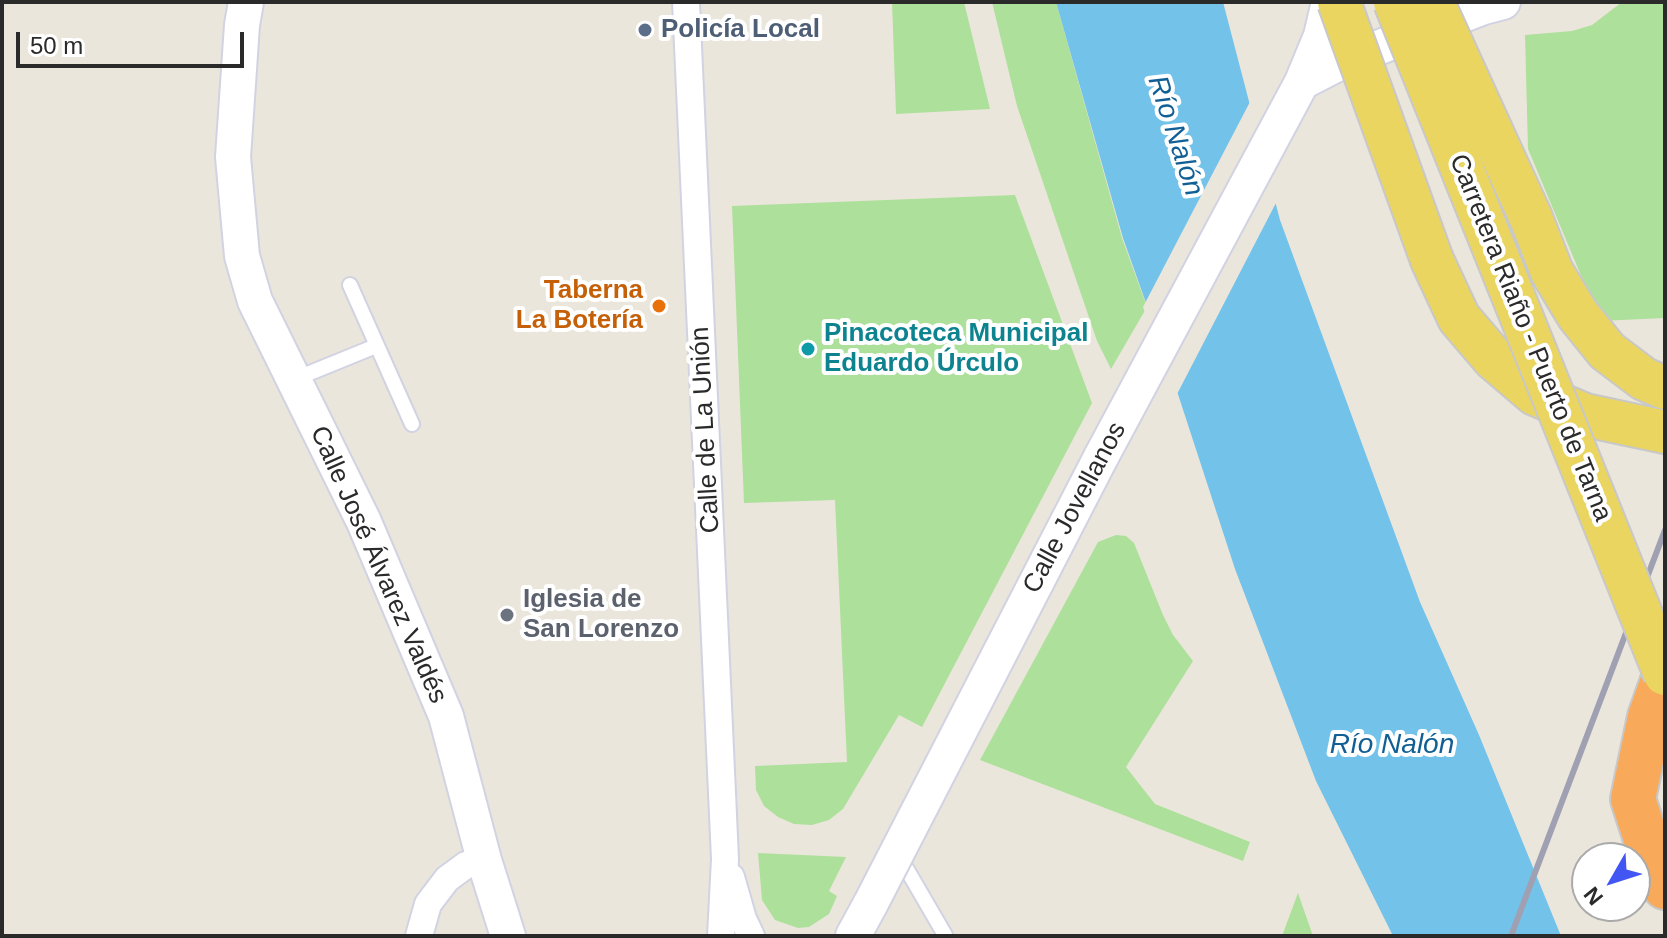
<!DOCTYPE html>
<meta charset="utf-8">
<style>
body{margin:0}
#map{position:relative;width:1667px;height:938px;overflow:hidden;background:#ebe6dc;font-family:Arial,sans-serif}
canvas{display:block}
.frame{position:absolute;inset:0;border:4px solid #2a2a2a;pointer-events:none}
.north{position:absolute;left:1571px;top:842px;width:80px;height:80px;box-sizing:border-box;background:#fff;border:2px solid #aaa;border-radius:50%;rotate:231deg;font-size:22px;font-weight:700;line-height:32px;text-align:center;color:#2a2a2a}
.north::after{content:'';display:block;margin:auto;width:28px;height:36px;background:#4256f3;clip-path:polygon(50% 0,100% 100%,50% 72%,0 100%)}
.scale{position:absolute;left:16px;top:32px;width:228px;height:36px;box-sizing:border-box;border:4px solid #2a2a2a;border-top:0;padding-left:10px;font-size:24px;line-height:28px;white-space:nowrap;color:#2a2a2a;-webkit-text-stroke:6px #fff;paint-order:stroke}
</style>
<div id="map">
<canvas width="1667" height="938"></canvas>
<div class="frame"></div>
<div class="north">N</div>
<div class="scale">50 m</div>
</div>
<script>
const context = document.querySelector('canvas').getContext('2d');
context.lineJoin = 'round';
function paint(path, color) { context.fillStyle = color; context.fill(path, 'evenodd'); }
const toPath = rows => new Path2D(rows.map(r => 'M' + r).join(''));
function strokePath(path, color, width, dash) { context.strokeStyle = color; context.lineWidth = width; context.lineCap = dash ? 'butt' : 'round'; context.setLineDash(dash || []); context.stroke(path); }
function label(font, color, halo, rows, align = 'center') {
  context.font = font + ' Arial,sans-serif'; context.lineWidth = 8; context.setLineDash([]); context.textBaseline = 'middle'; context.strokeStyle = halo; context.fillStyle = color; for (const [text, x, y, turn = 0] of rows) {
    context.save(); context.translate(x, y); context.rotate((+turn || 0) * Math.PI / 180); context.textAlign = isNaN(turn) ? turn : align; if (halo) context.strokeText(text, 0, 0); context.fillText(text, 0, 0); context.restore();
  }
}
const green = toPath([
 [892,2,964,2,990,109,896,114],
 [992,2,1056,2,1122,238,1147,307,1111,369,1097,341,1017,106],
 [1622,2,1665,2,1665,318,1600,321,1528,149,1525,35,1572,31,1592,25],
 [1015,195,1092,403,922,727,899,715,843,809,829,820,812,825,794,824,778,817,764,806,756,790,755,766,847,762,835,500,744,503,732,206],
 [1116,535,1126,536,1134,543,1163,615,1173,635,1193,661,1126,767,1155,804,1250,842,1243,861,980,760,1098,542],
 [758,853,846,857,829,891,837,896,829,914,809,927,798,928,775,920,762,900],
 [1298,893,1313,936,1282,936]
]);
const water = toPath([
 [1056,2,1223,2,1280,220,1420,602,1479,735,1561,936,1393,936,1316,781,1235,569,1175,385,1123,238]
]);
const pier = toPath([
 [1252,98,1278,199,1175,398,1143,307]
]);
const service = toPath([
 [350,285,412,424],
 [295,379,376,346],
 [899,856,945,935]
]);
const minor = toPath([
 [686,2,725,859,721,936],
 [731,877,743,919,751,936],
 [419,936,428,904,447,879,466,865,484,860]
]);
const tertiary = toPath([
 [246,2,242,25,233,157,242,256,255,301,364,522,446,716,484,860,508,936],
 [1302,82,1341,62,1484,7,1503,2],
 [1101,457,1302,82,1321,36,1329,2],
 [853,936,871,903]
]);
const primary = toPath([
 [1531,218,1552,272,1578,315,1607,351,1644,379,1665,388],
 [1432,260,1459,318,1494,359,1535,394,1585,415,1665,432]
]);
const motorway = toPath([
 [1665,675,1650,717,1633,799,1657,873,1665,887]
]);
const rail = toPath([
 [1511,936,1665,530]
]);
const tertiaryBridge = toPath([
 [871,903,1101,457]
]);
const primaryBridge = toPath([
 [1339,2,1432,260],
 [1395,2,1665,674],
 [1430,2,1438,14,1531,218]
]);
const markers = [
 [645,30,8,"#5c6f8a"],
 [659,306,8,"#e8710a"],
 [808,349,8,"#0f9aa8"],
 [507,615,8,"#6b7280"]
];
const serviceNames = [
 ["Policía Local",661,30]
];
const foodNames = [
 ["Taberna",643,291],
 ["La Botería",643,321]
];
const cultureNames = [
 ["Pinacoteca Municipal",824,334],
 ["Eduardo Úrculo",824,364]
];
const streetNames = [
 ["Carretera Riaño - Puerto de Tarna",1530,338,68],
 ["Calle de La Unión",706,430,-93],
 ["Calle Jovellanos",1075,508,-62],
 ["Calle José Álvarez Valdés",378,565,66]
];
const worshipNames = [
 ["Iglesia de",523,600],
 ["San Lorenzo",523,630]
];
const waterNames = [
 ["Río Nalón",1175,136,72],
 ["Río Nalón",1392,745]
];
paint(green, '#ade09a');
paint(water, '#73c2ea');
paint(pier, '#ebe6dc');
strokePath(service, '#d1d3e2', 18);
strokePath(minor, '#d1d3e2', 30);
strokePath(tertiary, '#d1d3e2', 38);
strokePath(primary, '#c8c8c8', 46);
strokePath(motorway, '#c8c8c8', 48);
strokePath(service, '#fff', 14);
strokePath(minor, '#fff', 26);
strokePath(tertiary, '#fff', 34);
strokePath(primary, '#ebd561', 42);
strokePath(motorway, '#f8aa5a', 44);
strokePath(rail, '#9fa1b3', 6);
strokePath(tertiaryBridge, '#d1d3e2', 38, []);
strokePath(primaryBridge, '#c8c8c8', 46, []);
strokePath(tertiaryBridge, '#fff', 34);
strokePath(primaryBridge, '#ebd561', 42);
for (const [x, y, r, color] of markers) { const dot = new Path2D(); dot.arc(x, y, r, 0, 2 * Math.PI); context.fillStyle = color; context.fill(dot); strokePath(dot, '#fff', 3); }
label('bold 26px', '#4e5e75', '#fff', serviceNames, 'left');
label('bold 26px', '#c56008', '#fff', foodNames, 'right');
label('bold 26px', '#0d838f', '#fff', cultureNames, 'left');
label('26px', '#2a2a2a', '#fff', streetNames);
label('bold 26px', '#5b616d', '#fff', worshipNames, 'left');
label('italic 28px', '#125f95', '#fff', waterNames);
</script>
